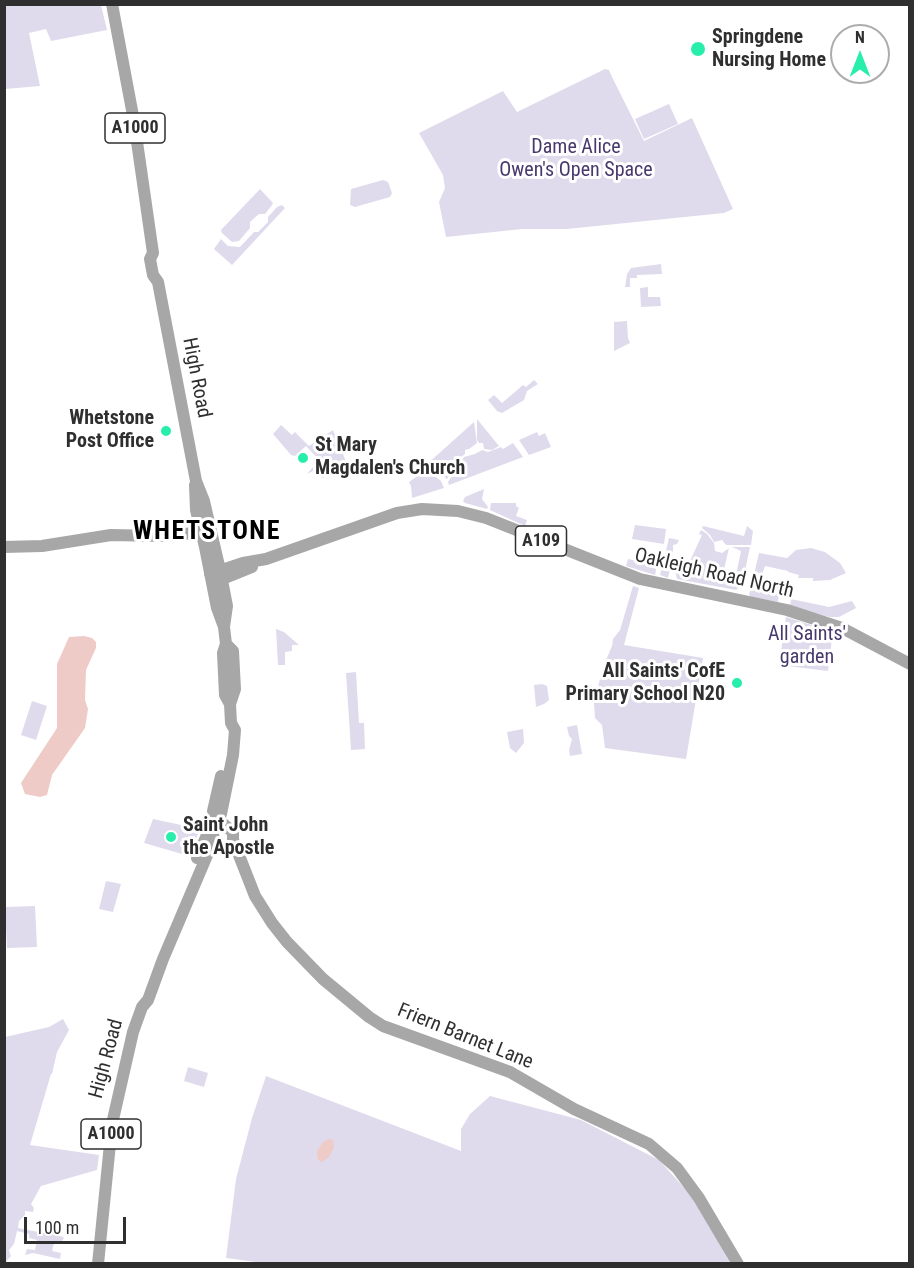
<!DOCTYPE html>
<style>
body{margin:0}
#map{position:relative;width:914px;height:1268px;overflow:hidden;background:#fff;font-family:"Roboto Condensed",sans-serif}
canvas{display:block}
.frame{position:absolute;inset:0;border:6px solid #2f2f2f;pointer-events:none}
.north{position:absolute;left:830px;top:24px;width:60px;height:60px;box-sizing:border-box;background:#fff;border:2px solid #acacac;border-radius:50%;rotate:0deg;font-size:16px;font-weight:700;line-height:24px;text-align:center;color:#2f2f2f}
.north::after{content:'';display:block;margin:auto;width:21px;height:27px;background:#27efab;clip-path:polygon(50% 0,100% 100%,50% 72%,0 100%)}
.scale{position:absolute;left:24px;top:1217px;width:102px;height:27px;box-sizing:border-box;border:3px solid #2f2f2f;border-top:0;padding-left:8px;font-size:18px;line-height:21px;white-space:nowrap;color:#2f2f2f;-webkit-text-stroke:4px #fff;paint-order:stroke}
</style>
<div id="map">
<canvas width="914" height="1268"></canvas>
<div class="frame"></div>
<div class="north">N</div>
<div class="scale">100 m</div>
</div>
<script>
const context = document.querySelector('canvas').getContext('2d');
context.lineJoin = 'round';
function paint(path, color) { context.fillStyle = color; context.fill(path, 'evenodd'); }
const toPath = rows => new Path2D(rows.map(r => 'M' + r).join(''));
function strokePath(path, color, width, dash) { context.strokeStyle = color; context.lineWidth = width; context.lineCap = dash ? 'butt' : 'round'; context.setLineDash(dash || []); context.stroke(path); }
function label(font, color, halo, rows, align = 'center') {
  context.font = font + ' "Roboto Condensed",sans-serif'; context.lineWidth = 6; context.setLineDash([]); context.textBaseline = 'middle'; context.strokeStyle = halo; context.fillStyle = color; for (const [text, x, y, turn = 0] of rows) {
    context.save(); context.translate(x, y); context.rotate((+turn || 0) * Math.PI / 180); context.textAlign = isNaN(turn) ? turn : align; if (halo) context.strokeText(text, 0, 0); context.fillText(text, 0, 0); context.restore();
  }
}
const green = toPath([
 [5,4,101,5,107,30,51,41,46,29,29,33,40,86,5,89],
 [605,69,609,70,613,79,644,141,692,118,733,209,724,213,567,229,522,229,446,237,439,202,445,188,443,175,419,133,503,91,517,112],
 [669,104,678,124,644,139,635,119],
 [383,180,388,182,392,193,390,197,355,207,350,205,351,189],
 [260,189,273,203,272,205,265,214,259,214,250,222,250,228,239,241,232,242,222,233,221,230],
 [282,205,285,208,232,265,214,249,221,239,228,246,240,247,254,232,258,232,268,222,268,217,277,207],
 [661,264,662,274,637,275,637,278,630,278,630,287,625,287,627,274,631,268],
 [648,287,648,297,660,297,661,306,641,307,640,288],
 [627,321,628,338,630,343,614,351,614,322],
 [534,380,538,384,527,391,524,400,502,413,497,411,488,400,494,395,502,403,523,385,526,387],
 [477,419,499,446,492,450,484,449,483,443,479,443,477,440],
 [474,422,477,443,469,449,465,450,465,454,461,457,447,479,426,465],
 [281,425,292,435,295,432,309,446,333,430,348,466,322,478,317,469,307,474,319,460,306,446,295,456,291,455,273,434],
 [537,432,539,436,545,433,551,447,529,455,519,440],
 [513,443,523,457,449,485,448,482,464,457,475,454,482,450,488,452,501,447,503,449],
 [419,468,436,477,441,481,444,488,412,498,411,486,409,482,416,477],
 [484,489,482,499,488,507,487,509,465,503,463,501,465,497],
 [491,503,516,503,516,506,519,508,516,516,527,520,525,526,490,510],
 [635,525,666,529,664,544,632,539],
 [703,526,744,536,747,526,753,531,751,545,726,545,722,540,714,542,710,535,702,528],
 [701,530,707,534,714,543,715,551,722,553,729,548,722,578,735,580,741,551,732,547,750,547,742,585,736,590,677,579,675,570,684,574,702,535,699,534],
 [669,538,679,540,677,544,673,545,673,555,668,578,660,575],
 [811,548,825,552,840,563,846,573,830,580,813,581,813,578,798,578,799,575,788,572,788,571,765,566,761,578,763,590,779,594,778,602,751,597,749,595,759,553,787,558,796,550],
 [628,559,657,565,655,575,626,566],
 [633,586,639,588,624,645,703,658,686,759,605,748,602,725,595,718,594,703,603,667,612,646,613,639,620,630],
 [791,599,829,607,852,601,856,608,839,617,830,617,790,607],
 [786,617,824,629,829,633,832,639,828,671,779,665],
 [276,629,284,632,299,645,292,645,292,651,285,652,285,665,278,665],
 [356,672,359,723,364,723,365,749,351,750,346,673],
 [542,684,547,686,549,700,544,704,536,707,534,685],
 [32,701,47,706,36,740,21,735],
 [577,725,582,754,570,756,569,750,572,739,569,736,567,727],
 [523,729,524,743,516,753,510,748,507,732],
 [153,819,200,829,189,856,144,843],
 [106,881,121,884,113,912,99,909],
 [35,906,37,947,7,948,5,907],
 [63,1019,69,1030,57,1052,52,1074,51,1074,30,1145,99,1155,97,1170,41,1186,31,1204,34,1208,33,1212,25,1211,25,1215,19,1221,18,1228,64,1237,63,1240,58,1244,54,1243,52,1251,61,1253,60,1259,33,1253,25,1255,27,1249,35,1250,37,1240,29,1238,29,1234,17,1231,14,1244,9,1250,11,1256,5,1263,5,1037,49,1027],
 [188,1067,208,1073,204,1087,184,1081],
 [266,1076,461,1151,461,1129,470,1114,490,1096,581,1120,659,1160,697,1202,730,1263,271,1264,226,1258,236,1179,252,1118]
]);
const water = toPath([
 [84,636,92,638,96,642,96,648,86,670,85,700,88,709,85,728,52,775,47,795,40,797,25,794,21,783,57,728,57,664,69,637],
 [329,1139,333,1140,334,1147,329,1157,322,1162,318,1160,317,1151,323,1142]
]);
const major = toPath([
 [112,4,134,121,153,253,150,259,153,275,158,282,196,481,204,501,220,570,227,606,224,627],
 [195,485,196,510,205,547,217,608,224,627,226,644,223,653,225,695,230,704],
 [4,547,42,546,111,535,160,536,207,532],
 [210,574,243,563,266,559,397,513,422,509,458,511,486,518,640,579,787,610,842,628,910,664],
 [215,582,252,567],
 [216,818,233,832,233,840,255,896,272,923,287,942,323,979,369,1017,383,1026,510,1072,574,1109,649,1144,677,1168,699,1198,738,1264],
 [216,818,213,811,221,776],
 [197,858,207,835,212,830,216,818,221,814,233,755,235,730,231,723,230,704,235,689,233,651,226,644],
 [98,1264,112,1124,133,1032,142,1007,148,1000,163,959,214,839,212,830]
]);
const markers = [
 [698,49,8,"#27efab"],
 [166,431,6,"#27efab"],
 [303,458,6,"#27efab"],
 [737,683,6,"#27efab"],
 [171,837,6,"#27efab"]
];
const shields = [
 [135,128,60],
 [541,541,51],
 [111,1134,60]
];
const shieldNames = [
 ["A1000",135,128],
 ["A109",541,541],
 ["A1000",111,1134]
];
const poiNames = [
 ["Springdene",712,38],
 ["Nursing Home",712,61],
 ["Whetstone",154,419,"right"],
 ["Post Office",154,442,"right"],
 ["St Mary",315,446],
 ["Magdalen's Church",315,469],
 ["All Saints' CofE",725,672,"right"],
 ["Primary School N20",725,695,"right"],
 ["Saint John",183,826],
 ["the Apostle",183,849]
];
const parkNames = [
 ["Dame Alice",576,148],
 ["Owen's Open Space",576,171],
 ["All Saints'",807,635],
 ["garden",807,658]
];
const streetNames = [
 ["High Road",196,378,79],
 ["Oakleigh Road North",714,574,13],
 ["Friern Barnet Lane",465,1037,22],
 ["High Road",107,1059,-75]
];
const districtNames = [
 ["WHETSTONE",207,532]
];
paint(green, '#dfdbed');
paint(water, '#eecbc7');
strokePath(major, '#a7a7a7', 12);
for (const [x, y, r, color] of markers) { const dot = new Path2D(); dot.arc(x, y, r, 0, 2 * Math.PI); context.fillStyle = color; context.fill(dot); strokePath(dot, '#fff', 2); }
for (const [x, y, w] of shields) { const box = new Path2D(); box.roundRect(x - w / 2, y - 15, w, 30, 4.5); context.fillStyle = '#fff'; context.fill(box); strokePath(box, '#2f2f2f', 1.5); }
label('bold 18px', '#2f2f2f', null, shieldNames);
label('bold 20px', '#2f2f2f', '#fff', poiNames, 'left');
label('20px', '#47396d', '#fff', parkNames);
label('20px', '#2f2f2f', '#fff', streetNames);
context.letterSpacing = '1.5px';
label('bold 26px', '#000', '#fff', districtNames);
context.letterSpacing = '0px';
</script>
